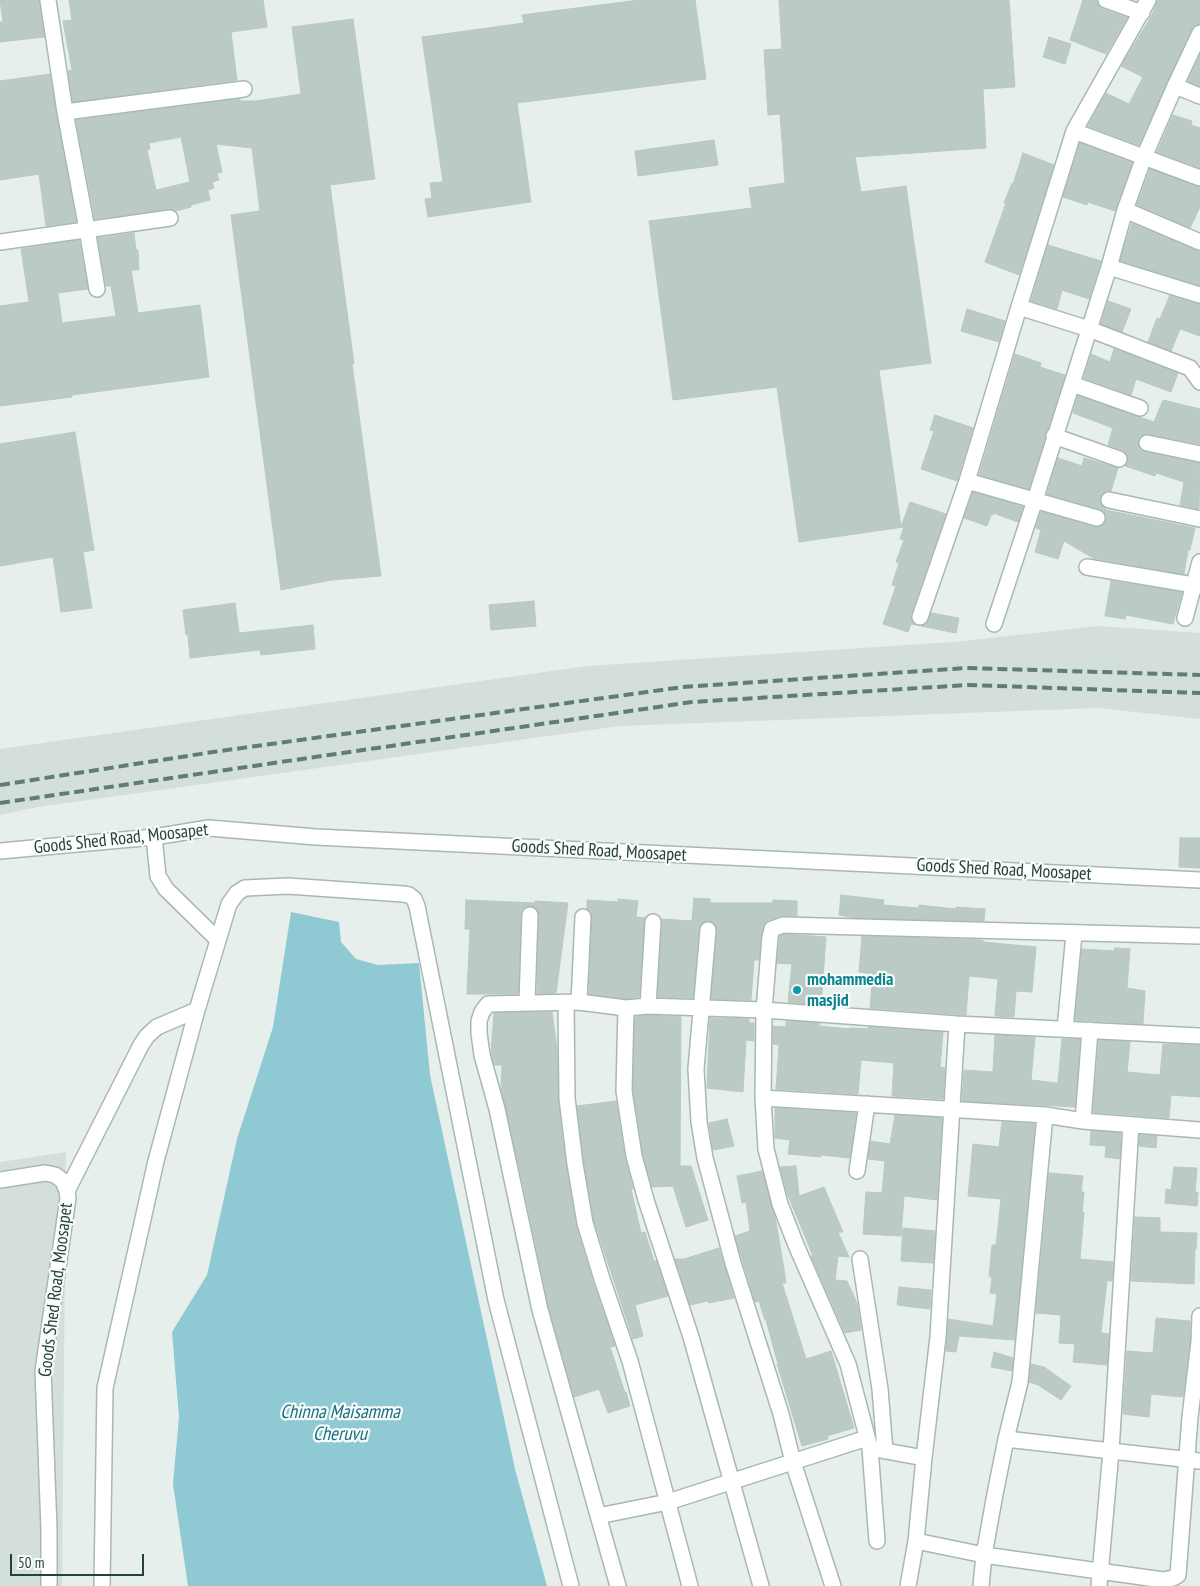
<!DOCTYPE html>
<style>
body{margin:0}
#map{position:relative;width:1200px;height:1586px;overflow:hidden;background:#e6efeb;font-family:"PT Sans Narrow",sans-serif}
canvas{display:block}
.scale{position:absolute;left:10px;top:1554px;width:134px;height:22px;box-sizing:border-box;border:2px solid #24423a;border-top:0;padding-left:6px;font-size:15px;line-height:18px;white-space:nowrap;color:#24423a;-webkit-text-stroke:4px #f7fbf9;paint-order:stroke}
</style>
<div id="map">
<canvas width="1200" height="1586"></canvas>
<div class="scale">50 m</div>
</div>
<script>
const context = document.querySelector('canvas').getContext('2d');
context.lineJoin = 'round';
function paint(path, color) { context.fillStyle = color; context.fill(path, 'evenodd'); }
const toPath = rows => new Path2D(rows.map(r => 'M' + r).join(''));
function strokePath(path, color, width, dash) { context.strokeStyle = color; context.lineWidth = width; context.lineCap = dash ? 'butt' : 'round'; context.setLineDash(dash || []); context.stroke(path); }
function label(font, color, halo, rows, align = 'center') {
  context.font = font + ' "PT Sans Narrow",sans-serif'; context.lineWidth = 4.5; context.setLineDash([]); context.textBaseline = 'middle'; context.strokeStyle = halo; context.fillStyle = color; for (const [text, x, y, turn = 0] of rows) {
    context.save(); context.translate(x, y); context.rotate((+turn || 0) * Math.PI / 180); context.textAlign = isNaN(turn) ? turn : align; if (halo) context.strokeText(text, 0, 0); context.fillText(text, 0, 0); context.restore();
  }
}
const built = toPath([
 [1098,626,1200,633,1200,719,1098,708,620,726,38,807,0,815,0,749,587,666,954,642],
 [66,1152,62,1586,0,1586,0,1162]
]);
const water = toPath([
 [291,912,339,922,341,942,356,959,378,965,419,963,430,1075,515,1469,547,1586,188,1586,173,1484,179,1417,172,1332,207,1275,237,1139,273,1027]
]);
const building = toPath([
 [0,0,39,0,44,37,0,42,0,22,3,22,0,0],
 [69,0,263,0,267,27,231,32,237,80,73,102,68,71,72,70,63,21,72,20,69,0],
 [639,0,695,0,706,79,517,103,531,202,428,217,425,199,432,198,430,183,443,182,422,37,524,23,522,15,639,0],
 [779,0,1009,0,1015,87,983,89,986,148,855,157,861,192,906,186,931,363,879,370,901,527,910,502,946,514,911,614,911,619,916,625,911,624,908,632,883,624,896,586,892,585,899,563,896,562,904,540,900,539,904,527,799,542,777,387,673,400,649,221,752,208,749,188,785,183,780,114,768,115,764,50,782,49,779,0],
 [1083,0,1097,0,1099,6,1102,9,1127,18,1106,54,1070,40,1083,0],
 [1158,0,1200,0,1200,24,1195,25,1192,29,1139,145,1088,126,1106,93,1129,104,1143,77,1121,66,1151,17,1158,0],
 [353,19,375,179,330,185,354,364,352,364,381,576,331,580,281,590,231,215,260,211,252,148,216,144,222,172,217,173,219,180,212,182,214,188,208,190,210,200,191,205,191,207,176,211,169,209,95,219,76,120,240,99,240,101,256,101,301,94,292,27,353,19],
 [181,137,190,182,156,190,147,150,150,149,149,143,181,137],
 [1049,37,1071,44,1065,64,1043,57,1049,37],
 [1200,55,1200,86,1188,81,1200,55],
 [50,74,76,222,46,226,39,174,0,180,0,81,50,74],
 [1173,115,1192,121,1191,125,1200,128,1200,168,1157,152,1173,115],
 [714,140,718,165,638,176,635,151,714,140],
 [1080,143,1132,163,1115,211,1088,202,1087,205,1063,197,1080,143],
 [1023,153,1054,165,1019,275,985,262,1006,203,1004,203,1012,183,1013,184,1023,153],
 [1150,169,1200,187,1200,207,1190,228,1137,205,1150,169],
 [1132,223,1200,251,1200,285,1120,261,1132,223],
 [134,233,136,250,138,250,139,270,131,270,138,313,200,305,209,377,72,395,72,397,0,406,0,306,29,302,21,249,79,240,88,289,58,293,62,323,116,316,111,286,106,286,98,238,134,233],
 [1048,245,1101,261,1089,299,1062,290,1057,309,1031,301,1048,245],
 [1170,295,1200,304,1200,336,1180,329,1171,351,1148,342,1157,318,1160,319,1170,295],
 [1108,301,1131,309,1122,332,1101,324,1108,301],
 [967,309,1005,321,999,342,961,331,967,309],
 [1114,349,1178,373,1171,392,1136,379,1131,395,1084,378,1091,354,1110,362,1114,349],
 [1015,354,1041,363,1040,367,1065,375,1048,429,1045,433,1045,438,1029,489,979,475,1015,354],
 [1078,396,1154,422,1163,400,1200,409,1200,444,1148,434,1140,436,1138,442,1140,450,1145,452,1200,463,1199,509,1180,505,1184,482,1156,473,1155,476,1125,466,1128,458,1126,453,1122,450,1108,445,1113,428,1073,413,1078,396],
 [935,415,973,428,957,481,921,469,934,431,930,430,935,415],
 [75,432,94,550,83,552,92,608,61,612,53,557,0,566,0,444,75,432],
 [1058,458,1082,466,1084,458,1118,468,1111,491,1106,491,1100,498,1100,503,1106,510,1195,528,1190,550,1188,550,1184,574,1093,558,1064,541,1058,559,1035,552,1041,530,1036,528,1041,512,1095,527,1103,525,1106,520,1104,512,1100,509,1047,494,1058,458],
 [973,492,1023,507,1018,522,993,513,993,515,991,515,987,526,964,518,973,492],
 [1111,581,1182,592,1173,624,1126,615,1125,619,1105,616,1111,581],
 [534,601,536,626,491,630,489,605,534,601],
 [235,603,239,633,313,625,315,649,261,655,260,650,190,658,188,635,186,635,183,610,235,603],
 [931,613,959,618,956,633,921,626,926,624,931,613],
 [1180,838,1200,838,1200,868,1179,867,1180,838],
 [841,895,884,900,883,905,919,908,919,905,956,909,956,907,985,909,984,921,855,918,839,915,841,895],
 [694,898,710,899,710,903,773,903,773,900,797,901,797,916,780,916,768,920,763,926,761,936,759,960,754,960,751,1000,711,999,717,931,714,923,708,921,701,924,699,929,693,998,658,997,662,919,692,921,694,898],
 [618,899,638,901,636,917,645,918,639,997,626,999,589,994,592,917,591,912,587,909,587,900,618,902,618,899],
 [466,900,535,903,535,901,568,903,556,993,537,994,539,915,535,907,530,906,522,910,521,915,518,994,467,994,470,929,465,929,466,900],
 [785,934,826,937,821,1005,788,1002,792,964,777,963,780,936,785,934],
 [862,936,983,940,983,942,1036,947,1032,992,1016,991,1014,1017,995,1016,998,979,969,976,966,1015,870,1008,873,974,859,972,862,936],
 [1115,948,1130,949,1127,988,1145,991,1143,1024,1075,1020,1082,949,1114,951,1115,948],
 [552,1012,557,1049,558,1099,566,1165,576,1225,593,1282,615,1346,610,1347,625,1393,626,1392,630,1406,608,1413,599,1389,574,1397,549,1308,523,1184,501,1089,502,1065,494,1065,491,1053,494,1013,552,1012],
 [648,1015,681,1017,680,1166,691,1166,708,1220,686,1227,673,1186,652,1187,643,1154,633,1090,635,1017,648,1015],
 [710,1018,749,1019,749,1023,754,1023,754,1041,746,1040,743,1092,707,1088,710,1018],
 [786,1021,819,1023,819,1026,850,1029,850,1028,868,1029,868,1027,943,1032,940,1067,945,1068,943,1099,892,1096,894,1063,861,1060,858,1094,776,1089,779,1045,773,1044,773,1026,786,1027,786,1021],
 [995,1035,1035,1037,1031,1080,1058,1083,1062,1039,1080,1039,1075,1107,962,1101,964,1070,993,1072,995,1035],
 [1099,1040,1130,1042,1127,1072,1160,1075,1163,1044,1200,1045,1200,1097,1171,1095,1169,1118,1093,1112,1099,1040],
 [616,1101,625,1158,633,1189,631,1189,641,1233,645,1232,654,1261,656,1261,668,1296,635,1305,643,1336,633,1339,594,1221,584,1163,577,1106,616,1101],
 [775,1108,856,1113,850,1158,821,1155,821,1157,788,1154,790,1140,775,1138,775,1108],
 [895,1115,942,1118,937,1200,904,1196,901,1236,863,1234,866,1192,882,1193,885,1161,868,1159,871,1141,890,1144,895,1115],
 [727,1119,734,1146,713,1150,709,1123,727,1119],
 [1002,1122,1035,1124,1015,1340,959,1336,956,1352,946,1351,948,1319,993,1326,997,1294,990,1293,992,1278,989,1276,992,1245,996,1245,1001,1199,968,1196,973,1144,999,1147,1002,1122],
 [1091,1131,1121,1133,1120,1159,1105,1157,1106,1146,1090,1145,1091,1131],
 [1140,1135,1157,1136,1156,1148,1139,1146,1140,1135],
 [796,1166,799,1196,824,1187,843,1232,838,1232,849,1257,838,1256,835,1280,847,1281,857,1303,861,1330,845,1333,811,1256,813,1256,787,1193,780,1167,796,1166],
 [1174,1167,1197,1168,1195,1192,1198,1192,1197,1206,1165,1203,1166,1189,1171,1190,1174,1167],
 [762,1171,775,1216,783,1263,786,1283,782,1283,806,1359,831,1351,854,1428,827,1436,828,1439,802,1446,777,1364,778,1364,766,1320,765,1320,759,1301,755,1302,735,1236,750,1231,746,1202,742,1203,737,1176,762,1171],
 [1049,1173,1083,1176,1081,1192,1084,1192,1082,1212,1084,1212,1080,1259,1113,1262,1112,1281,1107,1281,1101,1333,1109,1334,1107,1365,1073,1362,1075,1344,1059,1343,1061,1315,1036,1313,1049,1173],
 [1135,1217,1160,1218,1160,1232,1197,1233,1196,1249,1195,1248,1194,1284,1131,1281,1135,1217],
 [903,1228,935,1231,933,1263,901,1261,903,1228],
 [719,1248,734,1298,709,1303,708,1301,690,1305,675,1259,684,1259,719,1248],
 [899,1287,931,1290,930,1309,897,1305,899,1287],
 [1156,1318,1190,1321,1190,1341,1183,1397,1151,1394,1149,1417,1123,1414,1127,1351,1153,1353,1156,1318],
 [994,1352,1013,1358,1012,1371,991,1367,994,1352],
 [1031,1364,1044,1367,1071,1386,1061,1400,1038,1385,1029,1382,1031,1364]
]);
const street = toPath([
 [48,0,65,112,87,229,97,289],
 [1106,0,1142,13],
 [1175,86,1200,96],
 [65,112,244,89],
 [1074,131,1200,178],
 [1125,210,1200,242],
 [0,242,170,218],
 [1109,267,1200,295],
 [1019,307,1089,329,1190,368,1200,382],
 [1072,384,1140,408],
 [1054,436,1119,459],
 [1147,443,1200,454],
 [967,481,1097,518],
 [1109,500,1200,519],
 [1087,567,1200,586],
 [920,617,967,481,1019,307,1074,131,1148,0],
 [1185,618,1200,562],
 [994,624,1035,500,1109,267,1125,210,1144,157,1175,86,1200,33],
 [154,837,158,876,166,889,218,940],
 [0,851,154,837,209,828,316,837,1200,880],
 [708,930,696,1069,699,1122,705,1158,733,1263,781,1414,793,1462,833,1586],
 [527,1002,530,915],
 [579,1002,583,917],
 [566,1003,567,1098,575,1164,585,1223,602,1279,630,1361,690,1586],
 [648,1006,653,922],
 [626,1008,624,1091,634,1156,646,1200,691,1337,761,1586],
 [1065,1029,1074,934],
 [763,1098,1045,1115,1020,1382,1006,1439,995,1494,984,1555,981,1586],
 [1045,1115,1083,1121,1200,1130],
 [1083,1121,1090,1030],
 [857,1171,867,1104],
 [0,1180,45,1173,55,1175,63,1181,67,1191,68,1198,43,1371,49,1529,49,1586],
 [67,1191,141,1045,147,1036,157,1027,197,1010],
 [860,1259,880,1389,885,1451],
 [1006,1439,1200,1461],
 [870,1448,877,1541],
 [924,1458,870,1448,848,1364,796,1245,780,1204,766,1149,763,1098,764,1010,770,937,772,929,783,925,1200,936],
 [598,1516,668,1502,867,1438],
 [916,1541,984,1555,1163,1580,1173,1578,1178,1575,1190,1417,1199,1342,1200,1316],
 [102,1586,105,1388,156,1161,197,1010,229,904,237,893,245,888,288,886,403,894,409,895,414,899,417,906,496,1300,571,1586],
 [618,1586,540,1310,497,1109,482,1055,479,1033,479,1021,482,1012,488,1004,579,1002,626,1008,648,1006,764,1010,957,1024,1200,1036],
 [908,1586,916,1541,924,1458,938,1337,957,1024],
 [1099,1586,1111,1451,1131,1125]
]);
const rail = toPath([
 [0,785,213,752,683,687,967,668,1200,675],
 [0,803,692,702,968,685,1200,693]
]);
const markers = [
 [797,990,5,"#0f9aa8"]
];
const streetNames = [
 ["Goods Shed Road, Moosapet",121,839,-6],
 ["Goods Shed Road, Moosapet",599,851,3],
 ["Goods Shed Road, Moosapet",1004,870,3],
 ["Goods Shed Road, Moosapet",56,1290,-83]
];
const cultureNames = [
 ["mohammedia",807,980],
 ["masjid",807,1001]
];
const waterNames = [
 ["Chinna Maisamma",340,1413],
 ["Cheruvu",340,1435]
];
paint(built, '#d4dfda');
paint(water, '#8ec9d4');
paint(building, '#bbcac4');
strokePath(building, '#b8c9c2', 1);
strokePath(street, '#a8b8b2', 18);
strokePath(street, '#fff', 15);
strokePath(rail, '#5f7d75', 4, [10, 5]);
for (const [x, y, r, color] of markers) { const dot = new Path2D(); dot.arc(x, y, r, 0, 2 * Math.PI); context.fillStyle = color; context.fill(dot); strokePath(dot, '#f7fbf9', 2); }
label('18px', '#24423a', '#f7fbf9', streetNames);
label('bold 18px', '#0d838f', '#f7fbf9', cultureNames, 'left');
label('italic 19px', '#1c6f80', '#f7fbf9', waterNames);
</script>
